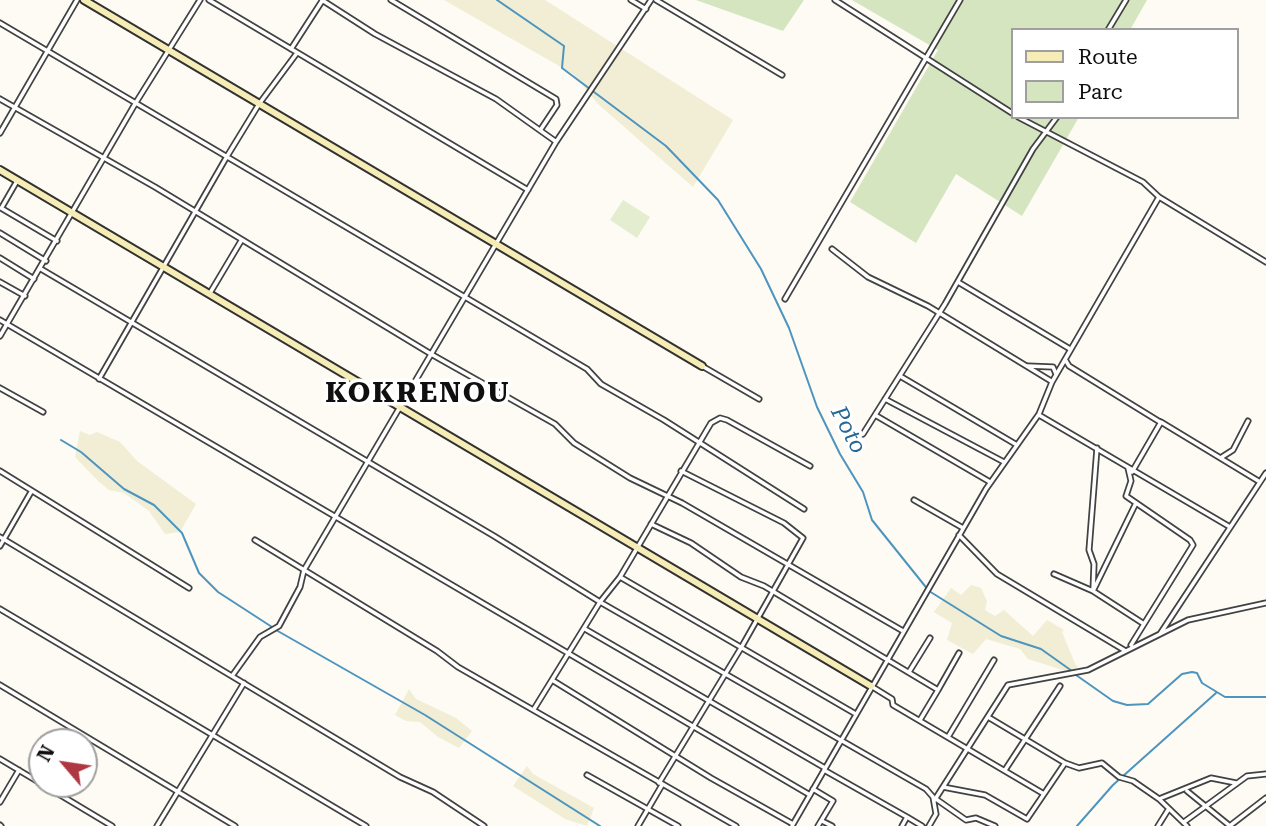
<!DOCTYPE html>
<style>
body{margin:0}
#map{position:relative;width:1266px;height:826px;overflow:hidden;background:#fdfbf3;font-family:"Roboto Serif",serif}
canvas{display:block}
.legend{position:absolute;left:1011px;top:28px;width:228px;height:91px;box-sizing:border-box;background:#fff;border:2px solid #9f9f9f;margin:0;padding:9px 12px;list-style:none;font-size:21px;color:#0f0f0f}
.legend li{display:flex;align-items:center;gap:14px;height:35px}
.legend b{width:35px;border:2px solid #9f9f9f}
.north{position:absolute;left:28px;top:728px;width:70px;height:70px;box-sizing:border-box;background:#fff;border:2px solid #9f9f9f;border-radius:50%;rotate:299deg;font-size:19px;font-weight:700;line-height:28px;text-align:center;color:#0f0f0f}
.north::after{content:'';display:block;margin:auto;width:24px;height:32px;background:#af3741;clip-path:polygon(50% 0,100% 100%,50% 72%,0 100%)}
</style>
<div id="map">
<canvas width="1266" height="826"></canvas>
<ul class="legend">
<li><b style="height:9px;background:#f6ecb6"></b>Route</li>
<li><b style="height:19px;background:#d4e5c0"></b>Parc</li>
</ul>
<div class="north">N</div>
</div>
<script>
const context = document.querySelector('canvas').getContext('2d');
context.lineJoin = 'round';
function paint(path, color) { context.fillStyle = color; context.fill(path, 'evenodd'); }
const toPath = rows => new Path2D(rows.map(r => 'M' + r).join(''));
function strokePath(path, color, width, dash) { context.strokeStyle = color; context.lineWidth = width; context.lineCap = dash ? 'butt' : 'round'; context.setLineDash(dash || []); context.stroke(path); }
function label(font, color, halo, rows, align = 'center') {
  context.font = font + ' "Roboto Serif",serif'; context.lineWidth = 7; context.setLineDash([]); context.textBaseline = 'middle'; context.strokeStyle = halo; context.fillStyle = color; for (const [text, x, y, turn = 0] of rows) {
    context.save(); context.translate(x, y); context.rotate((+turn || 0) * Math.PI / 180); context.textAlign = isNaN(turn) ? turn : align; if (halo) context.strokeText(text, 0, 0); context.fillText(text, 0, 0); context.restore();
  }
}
const farmland = toPath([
 [444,0,545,0,733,120,693,187,598,104,573,74],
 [80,431,90,435,97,432,120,442,137,461,196,504,180,532,165,534,149,511,124,493,109,490,98,481,75,457],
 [971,585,981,588,987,601,985,610,995,616,1004,610,1033,636,1047,620,1064,630,1062,632,1076,666,1079,665,1072,673,1028,659,1020,649,986,639,973,654,947,640,952,623,934,612,951,588,961,595],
 [409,689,416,699,456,718,472,731,459,748,438,737,420,722,406,721,395,715],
 [527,766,533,774,594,808,587,826,565,819,513,786]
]);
const green = toPath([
 [696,0,804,0,783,31],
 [852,0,1147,0,1130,30,1012,30,1012,117,1079,117,1022,216,956,174,916,243,850,202,938,50]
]);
const pitch = toPath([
 [623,200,650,217,637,238,610,220]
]);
const stream = toPath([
 [497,0,564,46,562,68,666,146,718,200,761,269,789,328,817,407,840,454,863,492,872,520,929,591,1001,636,1041,649,1072,671],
 [61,440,81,452,124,489,154,505,182,533,199,573,218,592,272,627],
 [276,630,425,715,600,826],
 [1076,675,1113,701,1127,705,1148,704,1182,674,1192,672,1197,673,1202,683,1225,697,1266,697],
 [1077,826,1113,785,1216,693]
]);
const street = toPath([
 [209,0,528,190],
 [322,0,375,34,496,99,555,141],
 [391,0,556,99,557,105,541,129],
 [631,0,646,9],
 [656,0,782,75],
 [835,0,1012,113],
 [0,23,587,369,601,384,664,420,804,509],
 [1108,30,1126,0],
 [291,49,322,1],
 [0,99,155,187,431,354,555,424,574,443,630,478,682,503,903,631],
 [1018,117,1143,182,1159,197,1266,262],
 [0,133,77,0],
 [2,207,17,181],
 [1,208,57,241],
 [0,233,46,261],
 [832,249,868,277,928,306,1051,381],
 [0,258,34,279],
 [41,269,494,536,600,602,926,789,933,797,936,814,929,826],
 [0,282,25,296],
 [958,282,1070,349],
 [210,293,241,241],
 [785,299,960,0],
 [0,320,810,795],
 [0,336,135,104,200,0],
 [1066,361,1069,366,1160,422],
 [702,366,759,399],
 [1028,366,1053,367,1056,374],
 [900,376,1017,445],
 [99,379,226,158,259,104,297,53],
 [0,388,43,412],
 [885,399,1004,462],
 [875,415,990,482],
 [1039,415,1230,527],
 [863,434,945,304,1033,149,1057,117],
 [1222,457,1233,450,1248,421],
 [1128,468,1131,481,1126,496,1190,540,1193,545,1131,645],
 [0,471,189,588],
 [1132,472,1161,422,1260,482],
 [914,500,963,528],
 [651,524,691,543,741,577,764,586,938,690,920,720],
 [959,535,997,574,1124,650],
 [0,537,400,777,433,792,484,826],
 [255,540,437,651,458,667,736,826],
 [0,546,31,492],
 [1054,574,1093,591,1144,624],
 [620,577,854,713],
 [1094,589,1136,503],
 [1093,591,1094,564,1089,550,1097,448],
 [0,609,366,826],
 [585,629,825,768],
 [1160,634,1266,473],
 [909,672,930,638],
 [232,676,260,637,279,626,300,587,304,570,556,142,651,0],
 [552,680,711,778,793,824],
 [0,685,235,826],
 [871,686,892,699,893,705,1044,794,1065,763],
 [938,690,959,653],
 [534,709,600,602,620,577,711,423,720,418,727,420,810,466],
 [988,717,1065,763,1079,768,1102,763,1119,777,1133,781,1159,799,1187,826],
 [948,737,994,660],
 [0,759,42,784],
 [824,770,907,817],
 [1005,770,1060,686],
 [587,775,678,826],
 [659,783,741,648,803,538,784,523,681,471],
 [42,784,112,826],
 [943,787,985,795,1027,819,1044,794],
 [813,789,833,801,818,826],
 [1187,791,1230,826],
 [936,799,966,820,976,818,995,826],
 [1159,799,1211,778,1236,783],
 [934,801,1008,685,1088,670,1188,620,1266,603],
 [0,802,19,770],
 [822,821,832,826],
 [1184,822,1247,776,1266,774],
 [0,825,1,826],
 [1231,825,1266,798],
 [157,826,244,683],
 [638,826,662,785],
 [792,826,986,489,1039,414,1052,382,1159,197],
 [902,826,907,817,922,826],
 [1158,826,1168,810]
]);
const secondary = toPath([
 [84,0,702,366],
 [0,170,871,686]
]);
const waterNames = [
 ["Poto",848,430,62]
];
const districtNames = [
 ["KOKRENOU",418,394]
];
paint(farmland, '#f1eed5');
paint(green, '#d4e5c0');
paint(pitch, '#e4edd0');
strokePath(stream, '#4d95be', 2);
strokePath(street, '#424242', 7);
strokePath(secondary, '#313131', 10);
strokePath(street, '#fff', 3.5);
strokePath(secondary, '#f6ecb6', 6);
label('italic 23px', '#266793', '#fff', waterNames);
context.letterSpacing = '2px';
label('bold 28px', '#0f0f0f', '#fff', districtNames);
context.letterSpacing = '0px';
</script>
